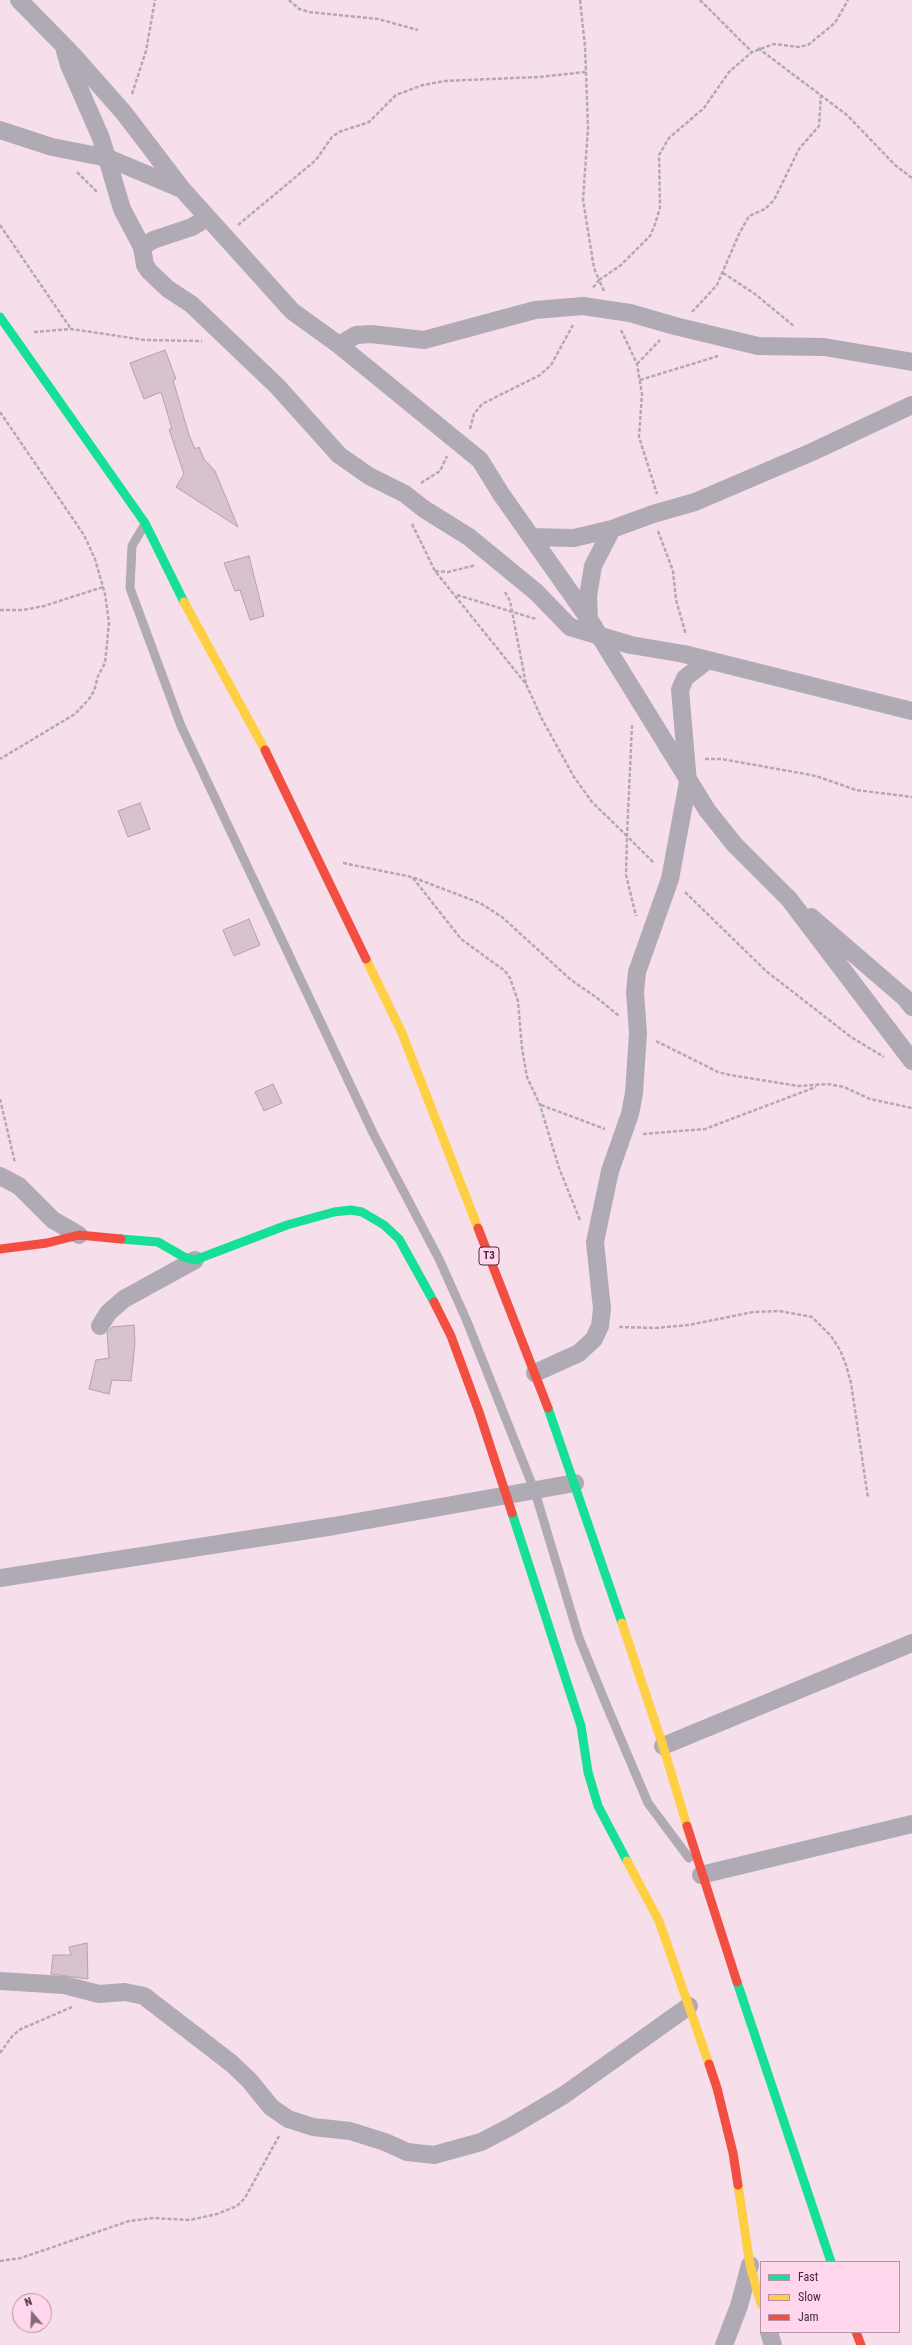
<!DOCTYPE html>
<style>
body{margin:0}
#map{position:relative;width:912px;height:2345px;overflow:hidden;background:#f6dfeb;font-family:"Roboto Condensed",sans-serif}
canvas{display:block}
.legend{position:absolute;left:760px;top:2261px;width:140px;height:72px;box-sizing:border-box;background:#ffd6ec;border:1px solid #b592a5;margin:0;padding:5px 7px;list-style:none;font-size:12px;color:#462c3b}
.legend li{display:flex;align-items:center;gap:8px;height:20px}
.legend b{width:20px;border:1px solid #b592a5}
.north{position:absolute;left:12px;top:2293px;width:40px;height:40px;box-sizing:border-box;background:#ffd6ec;border:1px solid #b592a5;border-radius:50%;rotate:341deg;font-size:11px;font-weight:700;line-height:16px;text-align:center;color:#462c3b}
.north::after{content:'';display:block;margin:auto;width:14px;height:18px;background:#846b79;clip-path:polygon(50% 0,100% 100%,50% 72%,0 100%)}
</style>
<div id="map">
<canvas width="912" height="2345"></canvas>
<ul class="legend">
<li><b style="height:5px;background:#16e098"></b>Fast</li>
<li><b style="height:5px;background:#ffcf43"></b>Slow</li>
<li><b style="height:5px;background:#f24e42"></b>Jam</li>
</ul>
<div class="north">N</div>
</div>
<script>
const context = document.querySelector('canvas').getContext('2d');
context.lineJoin = 'round';
function paint(path, color) { context.fillStyle = color; context.fill(path, 'evenodd'); }
const toPath = rows => new Path2D(rows.map(r => 'M' + r).join(''));
function strokePath(path, color, width, dash) { context.strokeStyle = color; context.lineWidth = width; context.lineCap = dash ? 'butt' : 'round'; context.setLineDash(dash || []); context.stroke(path); }
function label(font, color, halo, rows, align = 'center') {
  context.font = font + ' "Roboto Condensed",sans-serif'; context.lineWidth = 3; context.setLineDash([]); context.textBaseline = 'middle'; context.strokeStyle = halo; context.fillStyle = color; for (const [text, x, y, turn = 0] of rows) {
    context.save(); context.translate(x, y); context.rotate((+turn || 0) * Math.PI / 180); context.textAlign = isNaN(turn) ? turn : align; if (halo) context.strokeText(text, 0, 0); context.fillText(text, 0, 0); context.restore();
  }
}
const building = toPath([
 [165,350,176,379,173,380,189,435,195,449,199,447,204,459,215,471,238,527,176,487,184,474,169,429,172,429,161,392,144,399,130,363,165,350],
 [249,556,264,616,250,620,240,590,235,591,224,563,249,556],
 [140,803,150,829,128,837,118,811,140,803],
 [249,919,260,945,234,956,223,930,249,919],
 [273,1084,282,1103,264,1111,255,1092,273,1084],
 [134,1325,135,1343,131,1381,112,1380,109,1394,89,1389,96,1360,109,1358,107,1333,112,1327,134,1325],
 [87,1943,88,1979,51,1974,53,1955,71,1955,69,1947,87,1943]
]);
const path = toPath([
 [289,0,299,9,309,12,378,19,418,30],
 [580,0,585,46,588,128,583,200,594,268,599,280,592,289],
 [700,0,752,52],
 [758,48,847,115,895,165,912,178],
 [132,94,146,51,155,0],
 [77,172,97,192],
 [0,225,71,329],
 [238,225,316,160,332,137,339,132,369,122,396,95,423,85,445,81,539,77,585,72],
 [723,273,755,294,795,327],
 [604,291,599,280,621,265,650,236,654,227,660,208,659,155,669,138,704,108,729,72,752,52,774,44,799,47,808,45,835,23,848,0],
 [692,312,717,285,739,234,749,216,765,209,774,200,799,149,819,126,821,94],
 [621,330,637,364,642,394,639,437,657,494],
 [34,332,71,329,145,340,202,341],
 [637,364,660,340],
 [640,380,718,356],
 [0,412,84,535,95,559,105,594,109,623,105,663,98,676,94,691,89,699,75,714,0,759],
 [470,429,474,414,482,404,540,375,551,365,573,325],
 [421,483,440,471,447,456],
 [412,524,435,571,526,684,542,719,574,777,592,802,627,836,626,875,636,916],
 [658,531,673,571,676,600,686,635],
 [435,571,448,572,476,565],
 [505,592,510,601,526,684],
 [457,595,536,619],
 [0,610,23,610,44,606,103,587],
 [632,725,627,836,654,863],
 [705,759,721,759,789,771,816,776,856,790,912,797],
 [343,863,412,877,480,903,502,917,571,980,596,997,619,1016],
 [413,878,461,939,505,971,510,978,518,1001,522,1048,527,1077,540,1105,559,1168,580,1220],
 [685,892,766,971,851,1037,884,1057],
 [656,1041,718,1072,730,1075,798,1086,828,1084,844,1087,870,1099,912,1108],
 [0,1099,15,1163],
 [541,1105,605,1129],
 [643,1134,705,1129,816,1087],
 [619,1327,655,1328,689,1325,753,1312,779,1311,812,1317,831,1336,840,1350,846,1365,851,1383,868,1498],
 [0,2053,13,2035,21,2029,72,2007],
 [0,2261,21,2258,129,2221,154,2218,190,2220,217,2214,237,2206,245,2198,279,2136]
]);
const lane = toPath([
 [145,524,132,546,130,588,181,726,373,1133,439,1259,466,1319,535,1492,579,1638,606,1704,648,1803,689,1858]
]);
const street = toPath([
 [19,0,72,54,124,113,182,189,292,311,339,345,480,460,501,494,589,619,707,810,734,844,789,899,912,1061],
 [65,51,69,65,101,138,122,209,142,247,145,265,149,271,168,289,191,304,277,386,339,455,369,476,405,494,424,509,469,537,536,592,570,627,631,645,684,654,912,711],
 [0,130,52,147,108,158,179,188],
 [142,247,153,240,192,227,207,218],
 [339,345,356,335,371,334,424,340,535,310,583,306,630,313,675,326,758,346,824,347,912,362],
 [531,537,574,538,612,529,653,514,695,502,812,452,912,405],
 [589,619,588,596,593,566,612,529],
 [811,917,905,998,912,1007],
 [0,1176,19,1186,53,1220,79,1235],
 [100,1326,108,1313,124,1299,195,1260],
 [535,1373,579,1353,594,1339,600,1326,602,1309,595,1242,610,1171,630,1114,634,1093,638,1033,635,992,637,972,670,879,688,782,680,690,685,678,708,660],
 [0,1578,334,1526,575,1483],
 [663,1746,912,1643],
 [701,1875,912,1824],
 [0,1981,64,1985,99,1994,125,1992,144,1996,231,2063,249,2080,271,2107,288,2119,313,2127,350,2131,385,2142,407,2152,434,2155,481,2142,510,2127,564,2095,689,2006],
 [769,2332,773,2345],
 [724,2345,739,2306,750,2265]
]);
const fast = toPath([
 [0,317,145,523,184,602],
 [121,1239,158,1242,184,1257,195,1260,287,1225,334,1212,351,1210,362,1212,384,1225,399,1239,434,1302],
 [548,1408,622,1623],
 [512,1513,581,1726,588,1772,598,1806,627,1861],
 [737,1982,831,2262]
]);
const slow = toPath([
 [184,602,265,750],
 [366,959,402,1033,478,1228],
 [622,1623,663,1746,687,1826],
 [627,1861,659,1921,709,2064],
 [738,2185,750,2265,761,2304]
]);
const jam = toPath([
 [265,750,366,959],
 [478,1228,548,1408],
 [0,1249,47,1243,79,1235,121,1239],
 [434,1302,451,1336,479,1412,512,1513],
 [687,1826,737,1982],
 [709,2064,717,2088,733,2153,738,2185],
 [856,2332,861,2345]
]);
const shields = [
 [489,1256,20]
];
const shieldNames = [
 ["T3",489,1256]
];
paint(building, '#d9c2cf');
strokePath(building, '#b6a0ac', 1);
strokePath(path, '#b2a9b2', 2.5, [4, 2]);
strokePath(lane, '#b0aab5', 9);
strokePath(street, '#b0aab5', 18);
strokePath(fast, '#16e098', 9);
strokePath(slow, '#ffcf43', 9);
strokePath(jam, '#f24e42', 9);
for (const [x, y, w] of shields) { const box = new Path2D(); box.roundRect(x - w / 2, y - 9, w, 18, 3); context.fillStyle = '#ffd6ec'; context.fill(box); strokePath(box, '#462c3b', 1); }
label('bold 11px', '#462c3b', null, shieldNames);
</script>
